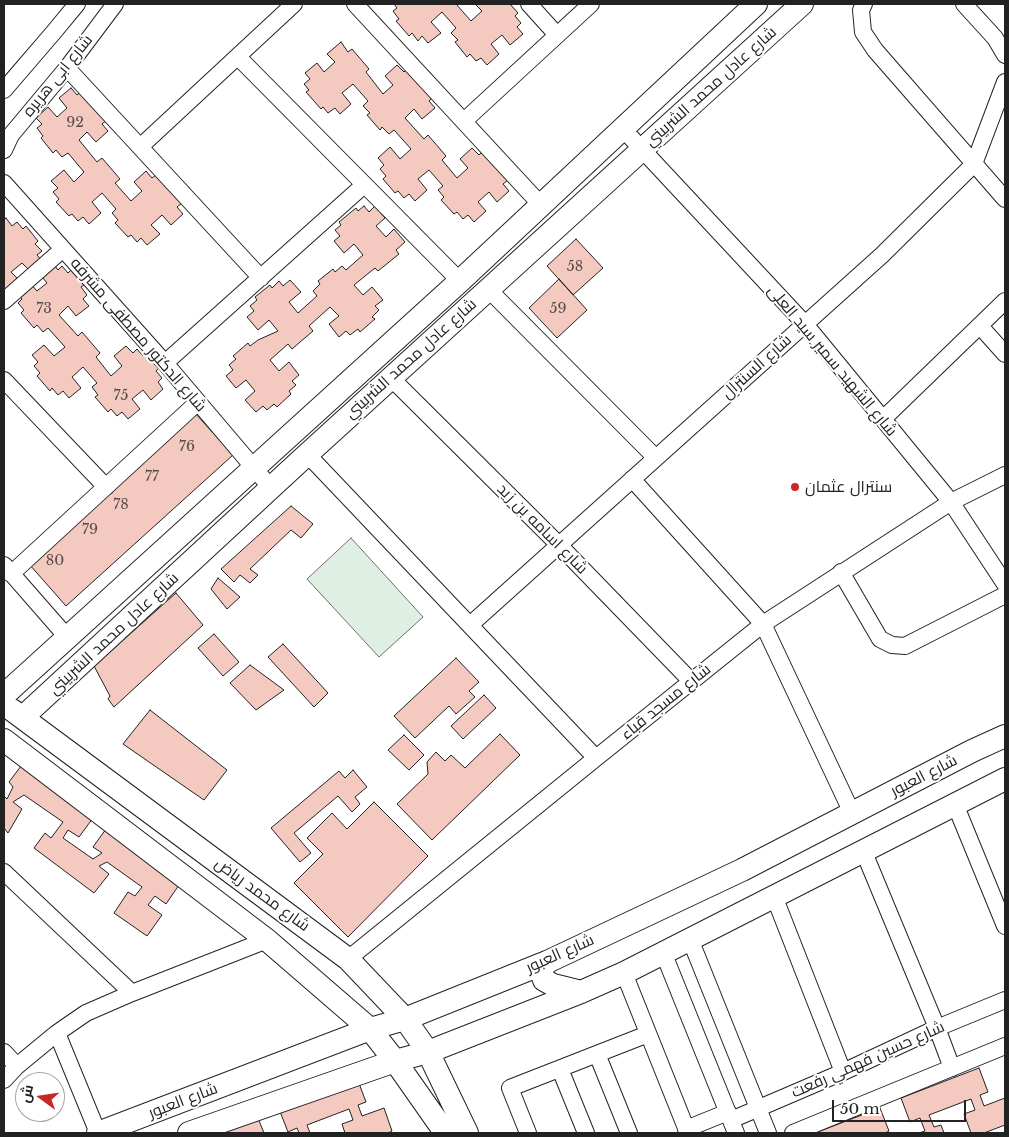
<!DOCTYPE html>
<meta charset="utf-8">
<style>
body{margin:0}
#map{position:relative;width:1009px;height:1137px;overflow:hidden;background:#fff;font-family:"Libre Baskerville",Cairo,serif}
canvas{display:block}
.frame{position:absolute;inset:0;border:5px solid #222;pointer-events:none}
.north{position:absolute;left:15px;top:1072px;width:50px;height:50px;box-sizing:border-box;background:#fff;border:1px solid #a7a7a7;border-radius:50%;rotate:284deg;font-size:14px;font-weight:700;line-height:20px;text-align:center;color:#222}
.north::after{content:'';display:block;margin:auto;width:18px;height:22px;background:#c62828;clip-path:polygon(50% 0,100% 100%,50% 72%,0 100%)}
.scale{position:absolute;left:832px;top:1100px;width:134px;height:22px;box-sizing:border-box;border:2px solid #222;border-top:0;padding-left:6px;font-size:15px;line-height:18px;white-space:nowrap;color:#222;-webkit-text-stroke:4px #fff;paint-order:stroke}
</style>
<div id="map">
<canvas width="1009" height="1137"></canvas>
<div class="frame"></div>
<div class="north">ش</div>
<div class="scale">50 m</div>
</div>
<script>
const context = document.querySelector('canvas').getContext('2d');
context.lineJoin = 'round';
function paint(path, color) { context.fillStyle = color; context.fill(path, 'evenodd'); }
const toPath = rows => new Path2D(rows.map(r => 'M' + r).join(''));
function strokePath(path, color, width, dash) { context.strokeStyle = color; context.lineWidth = width; context.lineCap = dash ? 'butt' : 'round'; context.setLineDash(dash || []); context.stroke(path); }
function label(font, color, halo, rows, align = 'center') {
  context.font = font + ' "Libre Baskerville",Cairo,serif'; context.lineWidth = 4; context.setLineDash([]); context.textBaseline = 'middle'; context.strokeStyle = halo; context.fillStyle = color; for (const [text, x, y, turn = 0] of rows) {
    context.save(); context.translate(x, y); context.rotate((+turn || 0) * Math.PI / 180); context.textAlign = isNaN(turn) ? turn : align; if (halo) context.strokeText(text, 0, 0); context.fillText(text, 0, 0); context.restore();
  }
}
const green = toPath([
 [351,538,423,617,379,657,307,579,351,538]
]);
const building = toPath([
 [394,4,456,4,471,21,482,11,475,4,510,4,518,13,515,16,521,23,517,27,523,34,510,45,502,35,491,44,499,54,487,65,481,58,476,61,470,54,467,57,455,42,458,40,451,33,456,28,442,12,431,22,441,33,428,43,422,36,418,41,412,33,409,36,396,21,399,19,393,11,397,8,394,4],
 [341,42,348,52,352,49,369,69,366,72,383,94,393,85,385,76,397,65,404,72,408,68,433,97,429,101,435,108,422,119,414,109,405,118,424,139,428,135,446,156,442,160,457,178,468,168,460,159,472,148,479,155,483,151,508,180,503,184,509,191,497,202,489,192,478,202,486,211,474,222,468,215,463,219,457,212,454,214,441,200,444,197,438,190,443,186,429,170,418,179,427,190,415,201,409,194,404,198,398,191,395,193,383,179,386,176,380,169,384,165,378,158,390,147,400,159,411,149,394,130,389,134,382,127,380,130,367,115,370,113,363,106,368,101,353,84,342,93,351,104,340,114,335,108,328,113,323,107,321,109,306,92,309,90,304,84,310,79,305,73,317,63,324,72,335,62,327,54,341,42],
 [71,88,77,95,82,91,107,120,102,124,108,131,96,142,87,132,79,140,97,162,102,158,120,179,115,183,131,201,142,191,134,182,146,171,152,178,157,174,182,203,177,207,183,214,171,225,162,215,151,225,160,234,147,245,141,238,137,242,131,235,128,237,115,223,118,220,112,213,116,209,102,193,92,202,101,213,89,224,83,217,78,221,72,214,69,216,56,202,59,199,53,192,58,188,51,181,64,170,74,182,84,172,68,153,62,157,56,150,53,153,41,138,43,136,37,128,42,124,36,118,48,107,57,117,67,108,59,98,71,88],
 [364,206,369,212,375,206,385,218,376,226,386,237,394,229,405,242,396,250,399,254,378,271,375,268,354,285,363,295,372,287,383,300,375,306,379,310,372,317,375,319,360,332,358,329,350,335,346,331,339,337,329,324,339,316,330,307,309,326,313,331,292,349,288,344,270,360,279,371,289,362,299,375,292,381,296,385,289,391,291,394,277,407,274,404,267,410,263,406,256,412,245,400,255,391,246,380,236,388,226,376,233,370,229,365,236,359,233,356,248,343,250,346,258,340,278,331,269,320,258,330,247,317,254,311,250,306,257,300,255,297,270,285,272,288,279,281,283,286,290,280,301,292,289,302,298,313,317,296,313,291,320,284,318,281,333,269,335,272,342,266,346,270,363,255,354,244,344,253,334,241,340,236,335,230,341,225,339,222,356,208,358,211,364,206],
 [6,218,12,226,17,222,23,229,26,226,38,241,35,244,42,251,37,255,43,262,31,272,22,263,11,272,20,281,7,292,4,288,4,220,6,218],
 [576,239,603,268,573,295,547,266,576,239],
 [52,262,58,270,62,266,68,273,71,270,84,285,81,287,87,295,83,299,89,306,76,316,68,306,59,315,78,336,82,332,100,353,96,357,111,376,122,366,114,356,126,346,133,353,137,349,143,356,146,353,159,368,156,371,162,378,158,382,163,389,151,400,143,390,132,399,140,409,128,419,122,412,117,416,111,409,108,412,95,397,98,395,92,387,97,383,83,367,72,377,81,388,69,398,63,391,58,395,52,388,50,391,37,376,40,373,34,366,38,362,32,355,44,345,54,356,65,347,48,328,43,332,37,325,34,328,21,313,24,310,18,303,22,299,16,292,28,281,37,291,47,283,39,273,52,262],
 [559,279,587,310,557,338,529,308,559,279],
 [195,413,233,455,66,606,29,564,195,413],
 [291,506,313,524,301,538,291,530,250,569,258,575,250,583,240,575,234,582,221,569,291,506],
 [218,578,240,597,227,609,211,589,218,578],
 [176,593,203,625,114,707,108,699,110,696,94,666,176,593],
 [214,634,239,662,223,676,198,648,214,634],
 [283,644,328,693,314,707,268,657,283,644],
 [456,658,479,682,469,691,475,697,456,714,449,706,415,738,394,716,456,658],
 [250,665,284,690,256,710,230,683,250,665],
 [484,695,496,708,463,739,451,726,484,695],
 [150,710,227,770,204,800,123,744,150,710],
 [500,734,520,755,432,840,397,804,428,774,427,762,436,752,445,761,451,755,465,768,500,734],
 [404,735,424,755,409,770,388,750,404,735],
 [21,766,93,818,79,837,68,830,63,838,93,859,102,853,93,847,106,829,181,882,166,904,155,896,148,905,162,915,147,936,114,913,128,892,135,896,142,887,107,862,99,866,109,874,94,893,34,848,45,833,51,838,63,822,24,795,13,802,22,809,8,833,4,828,4,796,7,799,13,787,9,782,21,766],
 [353,770,367,787,355,797,360,804,352,812,338,796,294,833,311,853,300,862,271,828,339,771,345,778,353,770],
 [374,802,428,856,348,937,294,883,323,854,307,838,332,813,347,829,374,802],
 [979,1068,988,1092,980,1095,984,1106,1005,1098,1005,1125,984,1133,971,1133,964,1114,975,1110,971,1099,929,1115,934,1127,941,1125,944,1133,919,1133,925,1131,920,1118,910,1122,901,1098,979,1068],
 [357,1078,366,1102,358,1105,362,1116,384,1108,392,1131,388,1133,345,1133,342,1124,353,1120,349,1109,307,1125,310,1133,299,1133,297,1128,288,1132,279,1109,357,1078],
 [880,1108,889,1131,885,1133,815,1133,880,1108],
 [258,1118,264,1133,218,1133,258,1118]
]);
const street = toPath([
 [355,4,541,205],
 [529,4,557,35],
 [864,4,861,10,863,32,875,50,1005,199],
 [964,4,995,38,1005,55],
 [238,57,460,281],
 [67,68,261,278],
 [4,90,53,33,77,4],
 [464,121,591,4],
 [623,129,805,324,951,502,1005,584],
 [140,147,294,4],
 [4,150,11,135,67,68,115,4],
 [4,183,165,363,271,488],
 [488,289,656,458],
 [4,301,63,249],
 [980,326,1005,354],
 [165,363,364,185],
 [391,378,559,545,691,681],
 [4,380,106,487],
 [883,419,1005,301],
 [307,454,596,758],
 [632,479,763,624,852,813],
 [4,565,67,637],
 [841,572,880,639,892,645,905,646,1005,595],
 [11,574,198,402],
 [470,625,882,255,974,164,1005,82],
 [955,804,1005,926],
 [863,850,937,1028,952,1068],
 [4,872,132,993],
 [774,896,843,1072],
 [690,939,768,1133],
 [663,952,736,1133],
 [348,959,596,758,763,624,951,502,1005,475],
 [624,973,688,1133],
 [57,1033,98,1133],
 [4,1052,17,1066],
 [597,1054,629,1133],
 [560,1069,586,1133],
 [4,1080,17,1066,57,1033,86,1013,132,993,267,940],
 [731,1120,843,1072,937,1028,1005,1000],
 [686,1129,728,1112],
 [528,1133,510,1088,648,1034],
 [793,1133,1005,1046]
]);
const secondary = toPath([
 [4,695,460,281,756,4],
 [12,710,348,959,405,1019,428,1052,467,1133],
 [23,717,301,460,802,4],
 [4,740,267,940,370,1029,395,1061,442,1128,444,1133],
 [547,962,541,970,544,980,553,985,581,992],
 [98,1133,370,1029,405,1019,547,962,742,870,972,751,1005,736],
 [189,1133,395,1061,428,1052,581,992,624,973,1005,779]
]);
const markers = [
 [795,487,5,"#c62828"]
];
const numberNames = [
 ["92",75,123],
 ["58",575,267],
 ["73",44,309],
 ["59",558,309],
 ["75",121,396],
 ["76",187,447],
 ["77",152,477],
 ["78",121,505],
 ["79",90,530],
 ["80",55,561]
];
const streetNames = [
 ["شارع ابى هريره",58,76,-51],
 ["شارع عادل محمد الشربيني",711,87,-42],
 ["شارع الدكتور مصطفى مشرفه",138,335,49],
 ["شارع عادل محمد الشربيني",411,359,-42],
 ["شارع الشهيد سمير سيد العلى",832,361,50],
 ["شارع السنترال",757,367,-42],
 ["شارع اسامه بن زيد",542,529,45],
 ["شارع عادل محمد الشربيني",114,634,-43],
 ["شارع مسجد قباء",666,702,-39],
 ["شارع العبور",924,776,-27],
 ["شارع محمد رياض",262,895,36],
 ["شارع العبور",560,954,-24],
 ["شارع حسين فهمي رفعت",868,1060,-24],
 ["شارع العبور",183,1101,-21]
];
const poiNames = [
 ["سنترال عثمان",805,487]
];
paint(green, '#e0efe3');
strokePath(green, '#6f6f6f', 1);
paint(building, '#f3c9c0');
strokePath(building, '#222', 1);
strokePath(street, '#222', 18);
strokePath(secondary, '#222', 24);
strokePath(street, '#fff', 16);
strokePath(secondary, '#fff', 22);
for (const [x, y, r, color] of markers) { const dot = new Path2D(); dot.arc(x, y, r, 0, 2 * Math.PI); context.fillStyle = color; context.fill(dot); strokePath(dot, '#fff', 2); }
label('14px', '#564c4a', null, numberNames);
label('16px', '#222', '#fff', streetNames);
label('16px', '#222', '#fff', poiNames, 'left');
</script>
